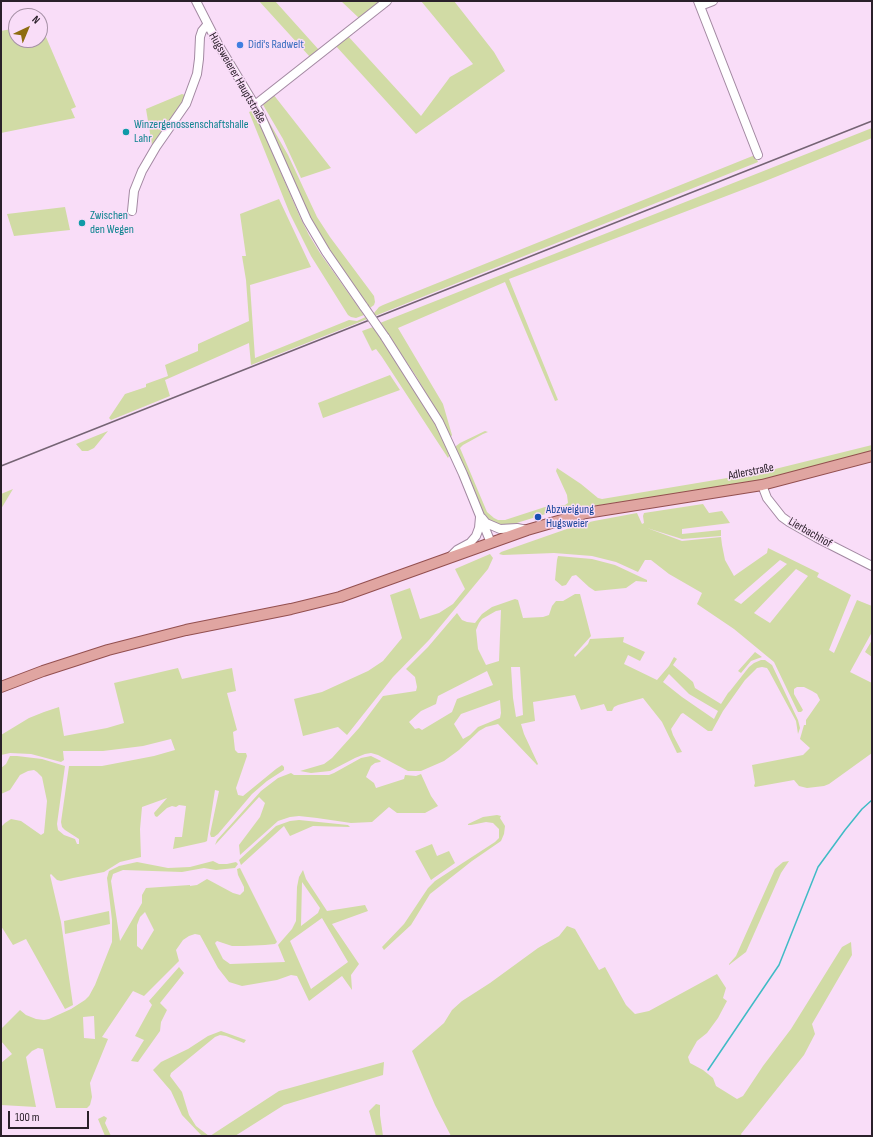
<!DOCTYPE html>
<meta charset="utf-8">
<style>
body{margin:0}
#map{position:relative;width:873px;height:1137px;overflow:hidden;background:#f9ddf8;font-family:"Sofia Sans Condensed",sans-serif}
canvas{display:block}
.frame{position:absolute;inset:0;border:2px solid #2a202a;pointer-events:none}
.north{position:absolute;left:8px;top:8px;width:40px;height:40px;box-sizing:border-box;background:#f9ddf8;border:1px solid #a691a6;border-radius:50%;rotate:44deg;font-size:11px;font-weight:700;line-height:16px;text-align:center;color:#2a202a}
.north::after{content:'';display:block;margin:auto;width:14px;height:18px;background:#8e6d11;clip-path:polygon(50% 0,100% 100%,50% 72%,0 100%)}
.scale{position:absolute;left:8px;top:1111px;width:81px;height:18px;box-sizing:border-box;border:2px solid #2a202a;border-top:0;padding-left:5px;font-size:12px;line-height:14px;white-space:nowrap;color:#2a202a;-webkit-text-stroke:3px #f9ddf8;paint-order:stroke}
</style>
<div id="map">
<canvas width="873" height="1137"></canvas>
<div class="frame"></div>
<div class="north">N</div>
<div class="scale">100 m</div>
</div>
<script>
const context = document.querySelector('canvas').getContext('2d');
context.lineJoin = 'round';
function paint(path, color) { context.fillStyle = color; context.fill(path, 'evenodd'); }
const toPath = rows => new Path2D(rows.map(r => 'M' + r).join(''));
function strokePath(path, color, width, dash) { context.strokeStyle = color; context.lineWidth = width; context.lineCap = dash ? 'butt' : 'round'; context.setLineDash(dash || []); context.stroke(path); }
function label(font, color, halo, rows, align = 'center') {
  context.font = font + ' "Sofia Sans Condensed",sans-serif'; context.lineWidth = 3; context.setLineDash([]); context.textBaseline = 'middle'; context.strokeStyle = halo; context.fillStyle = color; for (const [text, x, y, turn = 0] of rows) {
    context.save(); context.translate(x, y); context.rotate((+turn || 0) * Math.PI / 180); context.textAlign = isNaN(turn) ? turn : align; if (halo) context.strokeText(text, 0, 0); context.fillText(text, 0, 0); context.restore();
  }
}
const green = toPath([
 [259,1,275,1,319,50,310,57],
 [341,1,384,1,360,19],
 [421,1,454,1,494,52,505,71,416,134,335,45,347,35,421,116,450,77,473,64],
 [40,23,76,107,71,109,75,118,1,133,1,31,16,28,16,40,40,40],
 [182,94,188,96,155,146,152,145,146,109],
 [273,94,331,168,301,178,283,139,262,103],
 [261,108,288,155,317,217,330,237,374,296,375,302,374,305,370,308,334,258,306,212],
 [254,110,300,217,309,235,320,253,364,315,356,318,351,317,348,315,311,256,290,214,249,112],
 [872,128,872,138,763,182,509,279,558,400,555,401,505,282,398,328,443,404,452,435,451,437,416,376,380,323],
 [755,155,758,162,365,320,251,365,249,343,165,380,170,396,111,420,109,418,125,394,146,387,146,384,168,376,165,365,198,351,198,344,249,321,246,280,242,256,246,256,240,214,279,199,311,267,250,285,255,358,349,320,357,321,374,313,379,307,383,305],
 [65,207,70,230,14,236,7,214],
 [373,327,402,370,439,430,446,445,449,456,448,458,382,357,376,349,372,351,362,331],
 [390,375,400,390,323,418,318,403],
 [108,431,94,448,88,451,82,451,76,444],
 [485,431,488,432,483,434,463,445,460,448,487,512,494,518,498,520,505,520,545,507,565,505,568,503,567,495,556,471,557,468,581,484,598,498,602,499,763,472,872,445,872,452,784,475,749,483,552,512,507,526,496,524,488,520,483,514,456,451,456,446,460,443],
 [13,489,1,509,1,494],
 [703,504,709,513,722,511,730,523,682,529,682,534,721,530,721,536,682,539,647,528,682,541,721,537,722,545,725,560,734,576,767,553,768,548,819,573,817,577,851,595,829,650,834,653,857,600,872,606,872,632,850,672,872,683,872,753,829,784,824,786,807,788,799,786,794,780,755,787,754,786,755,783,752,765,803,755,810,748,800,739,804,725,806,725,806,720,820,700,817,694,812,691,804,687,797,687,794,689,794,694,803,710,801,712,798,712,774,662,734,629,697,604,702,593,669,574,651,560,645,560,638,572,616,562,592,556,554,553,503,555,499,554,501,552,581,524,594,521,637,513,642,524,644,523,643,516,644,513],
 [780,560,787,564,741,604,734,600],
 [796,569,808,576,770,623,754,613],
 [490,554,493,558,488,569,429,640,393,677,347,735,338,727,303,736,294,699,322,692,368,671,383,661,402,638,390,595,410,588,420,619,439,613,453,604,465,589,455,569],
 [558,556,592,559,615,565,647,580,647,582,636,581,626,588,595,591,589,587,576,575,572,576,566,585,562,586,555,580,557,560],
 [575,594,580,594,591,636,574,655,575,657,588,644,590,639,624,637,623,642,645,652,640,661,628,655,624,664,657,680,669,666,674,657,677,659,673,665,693,682,695,688,721,704,728,693,730,691,749,667,754,663,761,660,765,660,772,665,798,720,800,728,798,734,796,721,769,671,767,668,762,667,757,668,745,680,723,711,712,731,708,731,683,713,681,714,671,729,673,735,682,752,677,753,662,722,643,698,618,705,614,707,612,711,607,711,604,704,581,710,575,695,533,702,535,721,521,724,524,734,538,764,537,765,498,724,486,727,479,731,459,750,444,761,421,771,408,771,378,755,371,753,365,754,355,758,330,771,311,773,300,771,324,764,332,758,359,728,383,696,416,691,417,687,415,677,406,669,428,647,457,613,462,620,467,622,475,623,482,614,492,607,515,599,518,600,523,618,543,617,549,615,552,606,556,601,563,601],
 [501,610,499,661,486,665,478,649,476,630,479,623,482,619,496,611],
 [511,667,520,667,523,715,516,717,513,698],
 [487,671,493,685,457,699,452,712,422,730,419,728,415,729,409,722,421,711,436,704,438,696],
 [669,674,689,694,718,711,714,719,682,697,663,682],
 [500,700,501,713,500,718,478,727,470,735,463,739,454,724,461,714],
 [872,640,872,657,865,652],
 [755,652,762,657,751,661,741,673,738,671],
 [178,668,182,679,232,668,236,691,227,693,237,730,233,732,235,750,238,753,246,753,247,756,236,788,238,795,243,796,276,769,282,765,284,767,284,770,267,781,252,794,218,834,214,837,211,837,210,834,219,791,215,790,207,841,205,842,173,849,175,837,182,837,186,806,179,805,176,807,172,806,167,808,157,817,155,816,154,813,167,798,142,807,140,829,141,857,120,862,104,872,73,878,61,881,57,880,51,874,50,875,61,922,73,1005,65,1009,26,939,13,945,1,926,1,827,5,823,11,819,21,821,41,835,44,833,47,801,42,777,37,772,34,770,28,771,20,775,10,790,1,794,1,768,6,764,10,756,17,756,42,759,65,766,57,824,58,830,64,835,75,839,77,844,79,844,79,839,65,830,62,827,61,822,69,766,102,766,154,756,175,750,171,739,143,746,103,751,63,751,64,760,61,762,31,754,10,753,1,755,1,735,29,718,44,712,59,707,64,736,107,728,124,723,114,683],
 [371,756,381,761,380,762,375,763,371,766,366,777,374,783,376,788,404,779,405,775,416,776,421,774,431,796,438,806,425,813,397,813,389,807,372,822,351,823,317,818,299,816,290,817,278,821,240,855,239,845,260,817,265,803,259,797,215,845,217,840,261,791,278,778,291,773,294,775,329,775,334,773,361,758],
 [497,815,501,816,500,818,505,826,504,834,501,841,472,861,430,894,411,925,384,950,382,947,404,924,428,888,435,881,495,842,499,838,499,829,493,823,486,822,471,825,468,825,468,824,483,817],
 [299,820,348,825,350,827,313,826,290,836,284,826,241,865,239,860,276,826,290,821],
 [432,844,437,856,449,851,455,863,431,880,415,851],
 [213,861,219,864,227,864,236,862,238,864,235,868,216,870,204,868,182,872,123,870,113,874,111,881,120,941,142,903,142,895,146,888,190,885,190,886,197,885,207,879,233,893,240,895,244,891,244,887,238,875,237,869,240,868,277,942,275,944,265,945,244,946,232,946,217,941,215,943,223,959,230,964,285,962,278,945,292,929,296,921,297,887,299,877,303,870,306,879,327,911,365,905,368,911,332,924,359,964,351,975,352,990,342,976,309,1001,297,976,291,975,277,980,242,986,229,982,218,968,200,935,195,934,189,936,183,940,176,950,179,961,144,996,133,991,102,1037,108,1039,90,1083,92,1097,90,1105,87,1108,56,1108,43,1049,38,1048,32,1051,26,1057,36,1107,1,1105,1,1063,12,1054,1,1041,1,1029,20,1010,26,1015,36,1019,44,1020,49,1019,71,1009,85,1000,89,996,95,985,112,942,112,920,107,878,109,871,119,866,137,862,168,868,190,867],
 [302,882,320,908,318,913,301,926],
 [145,912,154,930,142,950,137,946,137,925,140,917],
 [322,918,348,962,311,989,290,941],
 [94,1016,95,1039,84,1038,83,1017],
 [789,861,781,873,746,952,729,965,729,964,736,956,775,869,783,862],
 [109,911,110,924,65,934,64,921],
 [567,926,575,929,599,970,605,967,626,1005,635,1014,649,1011,717,974,726,988,723,998,727,1001,718,1018,707,1033,697,1041,688,1057,690,1063,703,1070,713,1078,716,1086,737,1099,743,1096,763,1066,791,1029,842,947,851,942,852,955,812,1024,815,1034,804,1055,741,1134,742,1136,451,1136,435,1105,412,1051,444,1023,452,1010,462,1001,490,983,538,948,559,936],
 [179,967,184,973,160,1003,167,1010,161,1022,160,1031,138,1062,131,1061,144,1040,135,1036,152,1005,149,1001],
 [221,1031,246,1040,244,1043,226,1036,220,1035,215,1037,171,1073,170,1076,182,1092,189,1115,196,1126,209,1136,202,1136,182,1115,171,1091,153,1070,161,1062,188,1049,208,1036],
 [384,1062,383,1075,284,1105,235,1136,210,1136,279,1091],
 [376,1104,380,1105,380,1115,383,1136,376,1136,369,1111],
 [104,1116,107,1118,105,1123,111,1136,105,1136,98,1119]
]);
const stream = toPath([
 [708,1070,779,965,818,867,845,830,862,809,872,800]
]);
const minor = toPath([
 [196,1,218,44,259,112,307,220,326,252,364,307],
 [698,1,758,155],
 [700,6,713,1],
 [255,105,387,1],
 [132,211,134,191,142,171,156,147,186,104,197,74,199,59,200,37,202,31,207,25],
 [385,337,439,422,463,474,491,543],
 [762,485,767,498,782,517,789,522,817,538,872,566],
 [482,518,486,523,500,529,517,528,527,530],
 [450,557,457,550,470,543,476,536,479,528,480,517]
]);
const major = toPath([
 [1,687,43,671,108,650,186,630,291,609,340,597,527,530,586,513,762,485,872,456]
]);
const rail = toPath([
 [1,466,872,121]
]);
const minorBridge = toPath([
 [364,307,385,337]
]);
const markers = [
 [240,45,4,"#3f7fe0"],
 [126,132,4,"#0f9aa8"],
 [82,223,4,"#0f9aa8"],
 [538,517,4,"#1a4fb4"]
];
const shopNames = [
 ["Didi's Radwelt",248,45]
];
const streetNames = [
 ["Hugsweierer Hauptstraße",237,78,60],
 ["Adlerstraße",751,472,-11],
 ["Lierbachhof",810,533,30]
];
const cultureNames = [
 ["Winzergenossenschaftshalle",134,125],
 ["Lahr",134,139],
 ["Zwischen",90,216],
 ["den Wegen",90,230]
];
const transitNames = [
 ["Abzweigung",546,510],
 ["Hugsweier",546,524]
];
paint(green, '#d1dba5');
strokePath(stream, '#3fbbc5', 1.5);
strokePath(minor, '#a389a2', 10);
strokePath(major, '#934f4f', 12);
strokePath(minor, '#fff', 8);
strokePath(major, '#e0a5a1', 10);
strokePath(rail, '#756474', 1.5);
strokePath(minorBridge, '#a389a2', 10, []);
strokePath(minorBridge, '#fff', 8);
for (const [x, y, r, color] of markers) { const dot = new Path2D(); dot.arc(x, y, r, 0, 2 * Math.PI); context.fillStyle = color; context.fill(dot); strokePath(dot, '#f9ddf8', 1.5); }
label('12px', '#366cbe', '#f9ddf8', shopNames, 'left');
label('12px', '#2a202a', '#f9ddf8', streetNames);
label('12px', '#0d838f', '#f9ddf8', cultureNames, 'left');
label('12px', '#164399', '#f9ddf8', transitNames, 'left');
</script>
